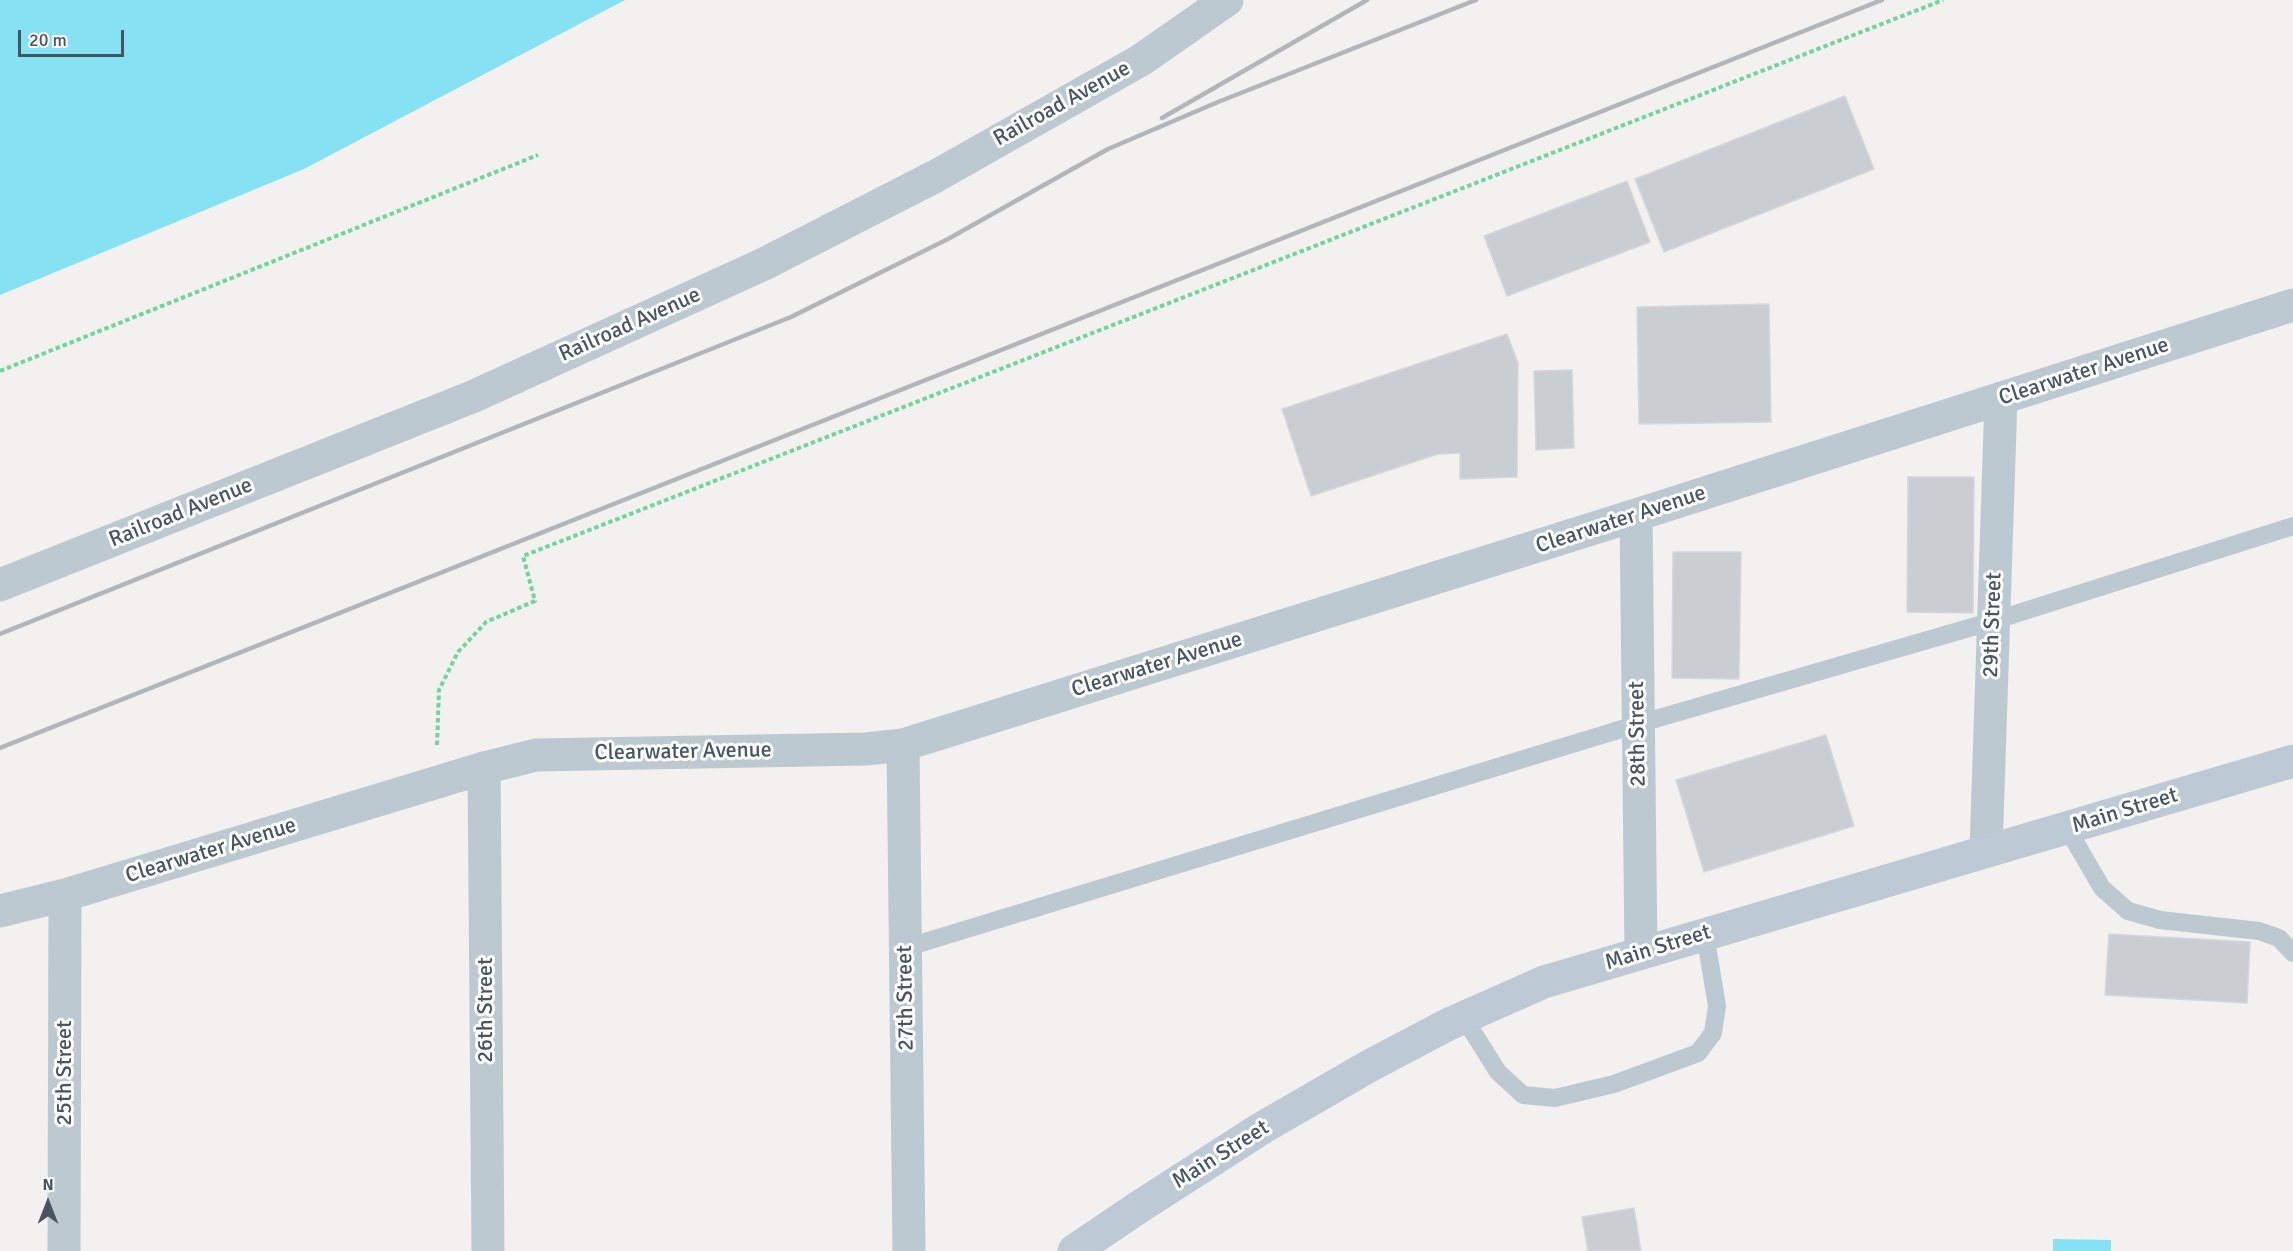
<!DOCTYPE html>
<style>
body{margin:0}
#map{position:relative;width:2293px;height:1251px;overflow:hidden;background:#f3f0f0;font-family:Signika,sans-serif}
canvas{display:block}
.north{position:absolute;left:18px;top:1173px;width:60px;height:60px;-webkit-text-stroke:4px #fff;paint-order:stroke;rotate:0deg;font-size:16px;font-weight:700;line-height:24px;text-align:center;color:#475560}
.north::after{content:'';display:block;margin:auto;width:21px;height:27px;background:#475560;clip-path:polygon(50% 0,100% 100%,50% 72%,0 100%)}
.scale{position:absolute;left:18px;top:30px;width:106px;height:27px;box-sizing:border-box;border:3px solid #475560;border-top:0;padding-left:8px;font-size:18px;line-height:21px;white-space:nowrap;color:#475560;-webkit-text-stroke:4px #fff;paint-order:stroke}
</style>
<div id="map">
<canvas width="2293" height="1251"></canvas>
<div class="north">N</div>
<div class="scale">20 m</div>
</div>
<script>
const context = document.querySelector('canvas').getContext('2d');
context.lineJoin = 'round';
function paint(path, color) { context.fillStyle = color; context.fill(path, 'evenodd'); }
const toPath = rows => new Path2D(rows.map(r => 'M' + r).join(''));
function strokePath(path, color, width, dash) { context.strokeStyle = color; context.lineWidth = width; context.lineCap = dash ? 'butt' : 'round'; context.setLineDash(dash || []); context.stroke(path); }
function label(font, color, halo, rows, align = 'center') {
  context.font = font + ' Signika,sans-serif'; context.lineWidth = 6; context.setLineDash([]); context.textBaseline = 'middle'; context.strokeStyle = halo; context.fillStyle = color; for (const [text, x, y, turn = 0] of rows) {
    context.save(); context.translate(x, y); context.rotate((+turn || 0) * Math.PI / 180); context.textAlign = isNaN(turn) ? turn : align; if (halo) context.strokeText(text, 0, 0); context.fillText(text, 0, 0); context.restore();
  }
}
const water = toPath([
 [0,0,625,0,304,169,0,295],
 [2053,1239,2111,1240,2111,1251,2053,1251]
]);
const building = toPath([
 [1845,96,1874,169,1664,252,1635,179,1845,96],
 [1627,181,1650,242,1507,296,1484,236,1627,181],
 [1769,304,1771,422,1639,424,1637,307,1769,304],
 [1507,334,1518,363,1517,477,1460,479,1460,453,1438,454,1311,496,1282,409,1507,334],
 [1572,370,1574,448,1536,450,1534,371,1572,370],
 [1908,477,1974,477,1973,613,1907,612,1908,477],
 [1673,552,1741,552,1739,679,1672,678,1673,552],
 [1826,735,1854,826,1704,872,1676,780,1826,735],
 [2109,934,2250,942,2247,1003,2105,995,2109,934],
 [1634,1208,1641,1251,1588,1251,1582,1217,1634,1208]
]);
const path = toPath([
 [0,371,538,155],
 [437,745,439,690,458,652,486,622,535,601,523,556,1943,0]
]);
const lane = toPath([
 [2067,828,2102,888,2128,911,2160,920,2259,931,2279,938,2293,953],
 [905,948,1638,724,1993,621,2293,526],
 [1464,1018,1498,1072,1523,1095,1555,1098,1614,1084,1698,1053,1713,1033,1717,1006,1705,934]
]);
const street = toPath([
 [1636,515,1641,953],
 [0,585,472,397,764,264,936,176,1141,60,1227,0],
 [903,745,909,1251],
 [484,768,488,1251],
 [1986,851,2001,398],
 [0,911,65,895,484,768,536,755,866,749,903,745,1636,515,2293,305],
 [64,1251,65,895]
]);
const secondary = toPath([
 [1074,1251,1139,1207,1262,1128,1371,1065,1449,1024,1544,982,2293,761]
]);
const rail = toPath([
 [1162,118,1367,0],
 [0,634,791,317,948,239,1108,149,1218,102,1476,0],
 [0,748,1882,0]
]);
const streetNames = [
 ["Railroad Avenue",1062,104,-29],
 ["Railroad Avenue",630,325,-24],
 ["Clearwater Avenue",2084,372,-18],
 ["Railroad Avenue",181,513,-22],
 ["Clearwater Avenue",1621,520,-18],
 ["29th Street",1993,625,-88],
 ["Clearwater Avenue",1157,665,-17],
 ["28th Street",1638,734,-91],
 ["Clearwater Avenue",683,752,-1],
 ["Main Street",2125,811,-17],
 ["Clearwater Avenue",211,851,-17],
 ["Main Street",1658,948,-17],
 ["27th Street",906,998,-91],
 ["26th Street",486,1010,-90],
 ["25th Street",65,1073,-90],
 ["Main Street",1221,1155,-32]
];
paint(water, '#86e2f3');
paint(building, '#caced3');
strokePath(building, '#d4d7dc', 1.5);
strokePath(path, '#71d49e', 4, [4.5, 3]);
strokePath(lane, '#bdc9d1', 18);
strokePath(street, '#bdc9d1', 33);
strokePath(secondary, '#bdcad5', 33);
strokePath(rail, '#b2b6bb', 4.5);
label('22px', '#475560', '#fff', streetNames);
</script>
